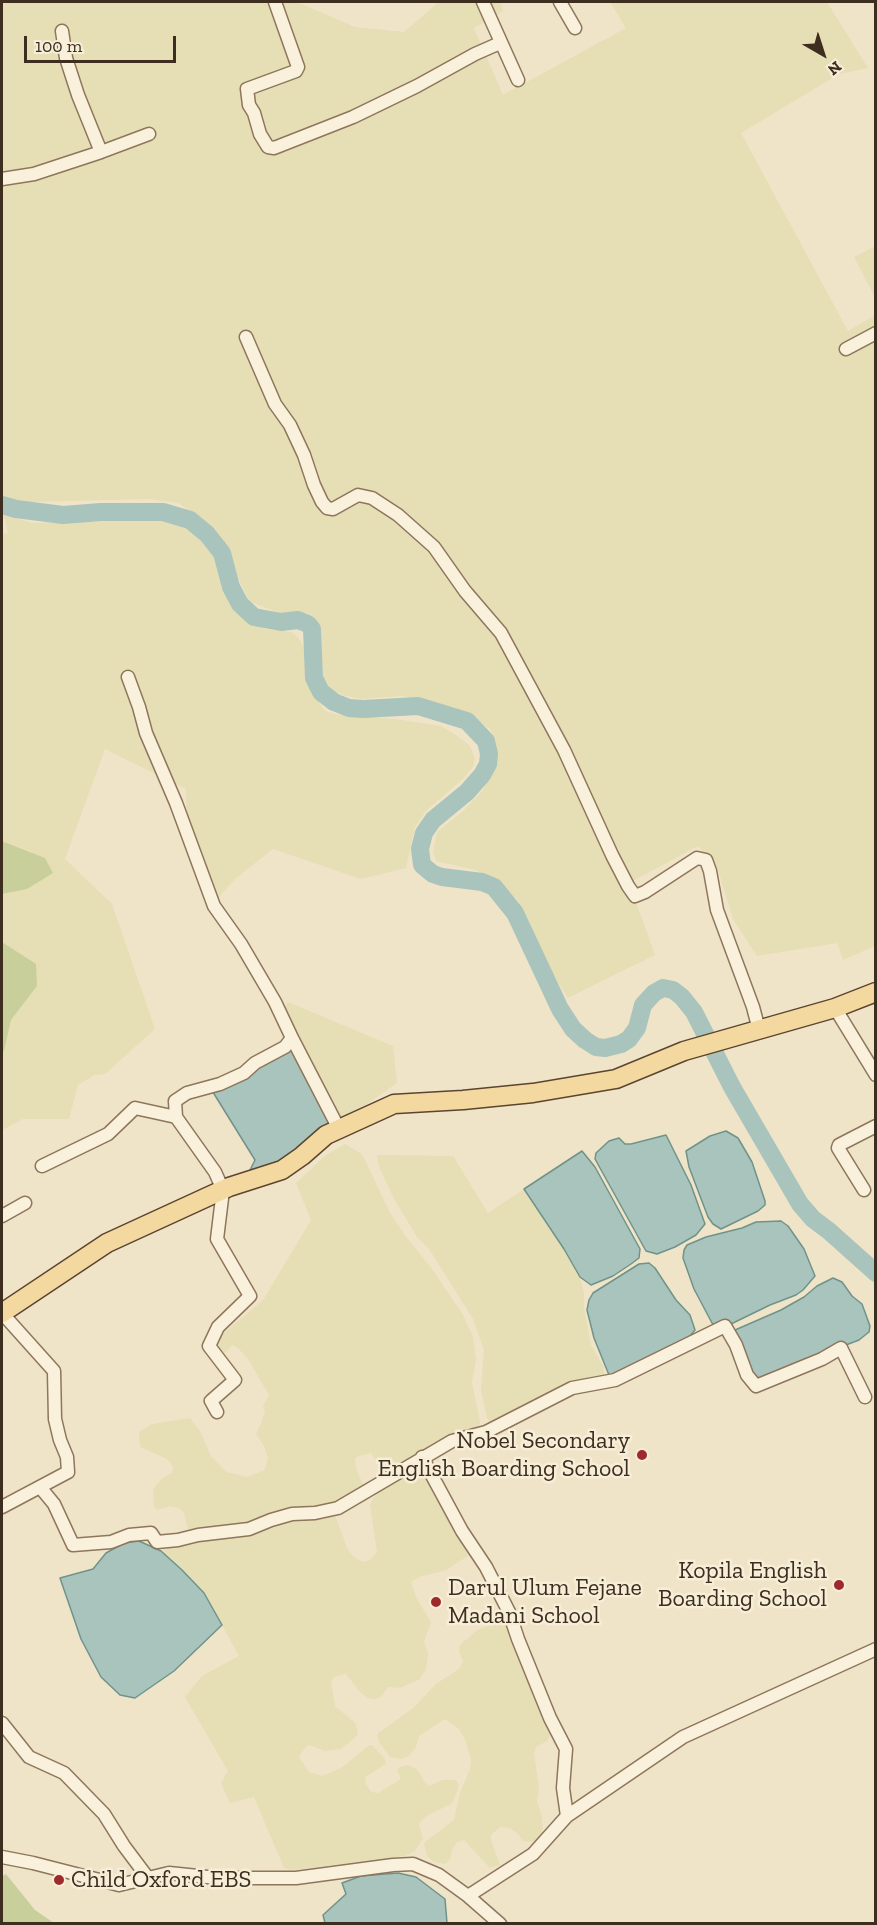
<!DOCTYPE html>
<style>
body{margin:0}
#map{position:relative;width:877px;height:1925px;overflow:hidden;background:#f0e4c8;font-family:"Zilla Slab",serif}
canvas{display:block}
.frame{position:absolute;inset:0;border:3px solid #3d2e20;pointer-events:none}
.north{position:absolute;left:793px;top:24px;width:60px;height:60px;-webkit-text-stroke:4px #f7eed8;paint-order:stroke;rotate:141deg;font-size:16px;font-weight:700;line-height:24px;text-align:center;color:#3d2e20}
.north::after{content:'';display:block;margin:auto;width:21px;height:27px;background:#3d2e20;clip-path:polygon(50% 0,100% 100%,50% 72%,0 100%)}
.scale{position:absolute;left:24px;top:36px;width:152px;height:27px;box-sizing:border-box;border:3px solid #3d2e20;border-top:0;padding-left:8px;font-size:18px;line-height:21px;white-space:nowrap;color:#3d2e20;-webkit-text-stroke:4px #f7eed8;paint-order:stroke}
</style>
<div id="map">
<canvas width="877" height="1925"></canvas>
<div class="frame"></div>
<div class="north">N</div>
<div class="scale">100 m</div>
</div>
<script>
const context = document.querySelector('canvas').getContext('2d');
context.lineJoin = 'round';
function paint(path, color) { context.fillStyle = color; context.fill(path, 'evenodd'); }
const toPath = rows => new Path2D(rows.map(r => 'M' + r).join(''));
function strokePath(path, color, width, dash) { context.strokeStyle = color; context.lineWidth = width; context.lineCap = dash ? 'butt' : 'round'; context.setLineDash(dash || []); context.stroke(path); }
function label(font, color, halo, rows, align = 'center') {
  context.font = font + ' "Zilla Slab",serif'; context.lineWidth = 5; context.setLineDash([]); context.textBaseline = 'middle'; context.strokeStyle = halo; context.fillStyle = color; for (const [text, x, y, turn = 0] of rows) {
    context.save(); context.translate(x, y); context.rotate((+turn || 0) * Math.PI / 180); context.textAlign = isNaN(turn) ? turn : align; if (halo) context.strokeText(text, 0, 0); context.fillText(text, 0, 0); context.restore();
  }
}
const farmland = toPath([
 [2,2,297,2,355,27,404,32,439,2,501,2,503,11,474,28,503,95,626,28,610,2,827,2,868,68,839,74,741,133,848,331,875,315,875,946,843,960,837,943,757,956,733,919,717,867,698,846,629,883,655,955,568,998,542,958,529,921,517,899,489,877,475,870,436,861,433,852,437,832,463,811,483,790,492,772,496,743,490,729,476,720,403,696,360,699,343,695,329,688,323,679,320,632,313,615,306,613,296,615,281,614,249,601,235,571,227,549,217,533,209,524,178,503,149,499,28,502,2,499],
 [875,246,875,298,854,257],
 [2,513,32,523,154,520,182,524,205,542,214,554,230,598,247,620,266,629,291,632,298,637,303,645,311,690,325,711,335,714,395,719,441,726,456,735,470,746,475,758,473,767,464,778,426,811,415,827,406,868,361,879,273,849,236,878,210,907,188,846,186,789,105,749,65,859,112,904,155,1029,105,1074,94,1075,78,1085,69,1119,23,1119,2,1130,2,1053,4,1051,11,1020,37,986,26,958,2,942,2,894,10,893,32,852,2,841,2,534,8,533,5,519,2,516],
 [288,1002,393,1046,397,1083,344,1120,338,1116,284,1009],
 [345,1144,362,1154,390,1213,407,1238,432,1269,463,1315,473,1337,476,1360,472,1382,480,1422,479,1428,408,1462,390,1473,386,1473,371,1453,359,1456,355,1459,356,1468,364,1487,331,1506,248,1524,191,1532,188,1529,184,1513,179,1508,170,1506,157,1510,154,1506,153,1491,156,1485,164,1477,172,1473,173,1467,167,1459,140,1447,139,1432,152,1424,190,1418,200,1431,211,1456,226,1472,247,1477,265,1470,268,1458,264,1446,256,1434,261,1424,265,1411,263,1406,269,1395,248,1359,238,1348,232,1345,225,1353,212,1343,263,1300,311,1220,296,1183,326,1155],
 [377,1155,453,1156,488,1213,524,1189,564,1249,580,1277,584,1293,584,1307,591,1345,604,1367,604,1374,577,1381,492,1425,487,1418,481,1390,484,1350,473,1319,429,1249,417,1237,393,1197,378,1164],
 [419,1468,424,1471,471,1554,446,1570,419,1577,411,1582,416,1597,431,1622,424,1642,428,1653,426,1669,420,1679,400,1688,388,1687,381,1697,375,1699,368,1698,360,1692,346,1674,334,1677,331,1682,335,1706,356,1724,358,1735,341,1749,325,1751,309,1745,305,1748,299,1757,309,1772,322,1776,343,1767,369,1745,372,1745,385,1759,386,1764,365,1777,366,1784,371,1792,378,1793,401,1779,397,1770,400,1767,408,1765,418,1770,424,1781,429,1786,443,1780,456,1780,459,1785,456,1795,451,1804,428,1815,420,1822,419,1824,423,1838,415,1851,405,1856,292,1870,284,1868,254,1797,230,1803,221,1783,228,1771,185,1697,202,1676,239,1656,204,1593,161,1551,185,1541,292,1519,332,1514,336,1518,348,1550,354,1557,363,1562,370,1560,377,1552,370,1505,374,1497,379,1492],
 [507,1617,550,1727,551,1734,547,1741,536,1747,534,1753,539,1789,537,1801,542,1816,543,1835,536,1841,529,1842,523,1841,517,1833,509,1828,500,1827,491,1835,491,1840,500,1865,490,1868,464,1840,457,1842,452,1850,450,1860,445,1864,434,1862,427,1856,424,1843,454,1820,460,1793,470,1769,471,1760,465,1739,458,1728,445,1719,419,1736,416,1747,409,1756,401,1759,390,1757,379,1742,377,1734,413,1708,436,1684,459,1669,463,1661,459,1651,460,1645,467,1639,476,1631]
]);
const green = toPath([
 [2,841,45,858,53,873,27,889,2,894],
 [2,942,36,964,37,986,11,1020,4,1051,2,1053],
 [6,1874,35,1910,54,1923,2,1923,2,1876]
]);
const water = toPath([
 [291,1047,328,1115,329,1125,286,1165,250,1170,255,1160,211,1089,291,1047],
 [726,1131,738,1138,752,1162,765,1201,765,1205,758,1211,721,1229,713,1224,708,1217,689,1167,686,1151,710,1136,726,1131],
 [666,1135,691,1185,705,1224,696,1235,675,1247,657,1254,646,1251,595,1159,596,1153,609,1141,619,1138,625,1144,631,1144,666,1135],
 [582,1151,595,1167,640,1249,639,1258,631,1264,613,1276,591,1285,580,1277,564,1249,524,1189,582,1151],
 [781,1221,788,1226,804,1249,815,1276,803,1290,796,1295,770,1305,731,1324,715,1325,712,1323,694,1289,683,1258,684,1250,687,1245,706,1237,742,1228,756,1222,781,1221],
 [649,1263,655,1268,676,1300,690,1315,695,1330,687,1340,616,1375,609,1375,594,1338,587,1310,589,1300,593,1293,639,1264,649,1263],
 [833,1278,842,1282,852,1296,862,1304,870,1326,869,1332,859,1340,755,1380,738,1344,735,1330,781,1310,804,1297,817,1286,833,1278],
 [139,1541,161,1551,182,1570,204,1593,222,1625,174,1671,135,1698,120,1695,101,1677,81,1639,60,1578,93,1569,106,1553,124,1543,139,1541],
 [398,1873,416,1877,445,1899,447,1923,325,1923,323,1915,346,1894,342,1883,361,1876,398,1873]
]);
const river = toPath([
 [2,505,16,509,63,515,101,512,163,512,190,520,207,534,222,553,231,587,240,604,254,617,281,622,298,620,308,624,312,629,314,678,321,692,334,702,349,708,363,709,418,706,467,721,486,741,489,754,488,764,482,775,467,792,433,820,424,833,420,849,422,865,433,874,442,877,482,882,494,887,515,913,560,1009,573,1029,585,1040,596,1047,605,1048,621,1044,629,1039,637,1028,643,1005,654,993,663,988,673,990,682,997,694,1012,732,1087,800,1204,813,1219,829,1231,876,1273]
]);
const minor = toPath([
 [275,2,298,67,296,71,247,89,249,105,254,113,260,134,268,147,274,148,353,117,417,86,475,54,500,43],
 [483,2,518,80],
 [560,2,575,28],
 [62,31,66,58,78,95,101,152,149,134],
 [2,179,34,174,101,152],
 [246,337,275,404,290,425,304,455,314,485,322,502,327,508,333,509,358,495,372,498,398,515,434,547,465,591,501,633,564,750,612,855,628,886,635,896,645,892,697,858,706,860,710,871,717,910,753,1007,759,1030],
 [846,349,876,333],
 [128,677,139,707,146,733,176,803,214,906,241,944,275,1002,292,1038],
 [835,1008,876,1075],
 [42,1166,108,1134,135,1108,176,1117],
 [864,1190,838,1148,839,1145,876,1126],
 [2,1216,25,1203],
 [217,1412,211,1401,235,1380,209,1346,218,1327,250,1296,217,1239,223,1190,215,1172,176,1117,175,1101,187,1093,220,1084,244,1073,255,1063,285,1047,292,1038,339,1129],
 [422,1457,462,1531,486,1567,509,1612,518,1639,550,1718,566,1749,563,1788,567,1816],
 [40,1487,54,1504,73,1545,111,1542,129,1535,151,1533,157,1542,178,1540,198,1535,249,1529,271,1520,292,1514,315,1513,338,1508,452,1441,486,1432,572,1388,615,1380,725,1326,736,1345,747,1375,756,1386,822,1359,841,1348,865,1397],
 [2,1507,68,1472,67,1457,60,1440,55,1419,54,1371,2,1313],
 [2,1723,29,1757,64,1773,104,1814,124,1846,148,1878],
 [2,1857,33,1863,119,1885,169,1873,217,1878,296,1878,393,1865,413,1864,439,1875,468,1896],
 [500,1924,468,1896,533,1854,567,1816,683,1737,876,1649]
]);
const primary = toPath([
 [2,1313,107,1243,229,1187,282,1170,302,1156,326,1135,394,1104,463,1100,533,1093,616,1079,684,1051,835,1008,876,992]
]);
const markers = [
 [642,1455,6,"#9e2a2b"],
 [839,1585,6,"#9e2a2b"],
 [436,1602,6,"#9e2a2b"],
 [59,1880,6,"#9e2a2b"]
];
const poiNames = [
 ["Nobel Secondary",630,1441],
 ["English Boarding School",630,1469],
 ["Kopila English",827,1571],
 ["Boarding School",827,1599],
 ["Darul Ulum Fejane",448,1588,"left"],
 ["Madani School",448,1616,"left"],
 ["Child Oxford EBS",71,1880,"left"]
];
paint(farmland, '#e6deb5');
paint(green, '#c9cf9b');
paint(water, '#a9c4bc');
strokePath(water, '#6f938a', 1.5);
strokePath(river, '#a9c4bc', 18);
strokePath(minor, '#8d765c', 15);
strokePath(primary, '#5b4430', 21);
strokePath(minor, '#faf1dc', 12);
strokePath(primary, '#f3d9a0', 18);
for (const [x, y, r, color] of markers) { const dot = new Path2D(); dot.arc(x, y, r, 0, 2 * Math.PI); context.fillStyle = color; context.fill(dot); strokePath(dot, '#f7eed8', 2); }
label('24px', '#3d2e20', '#f7eed8', poiNames, 'right');
</script>
